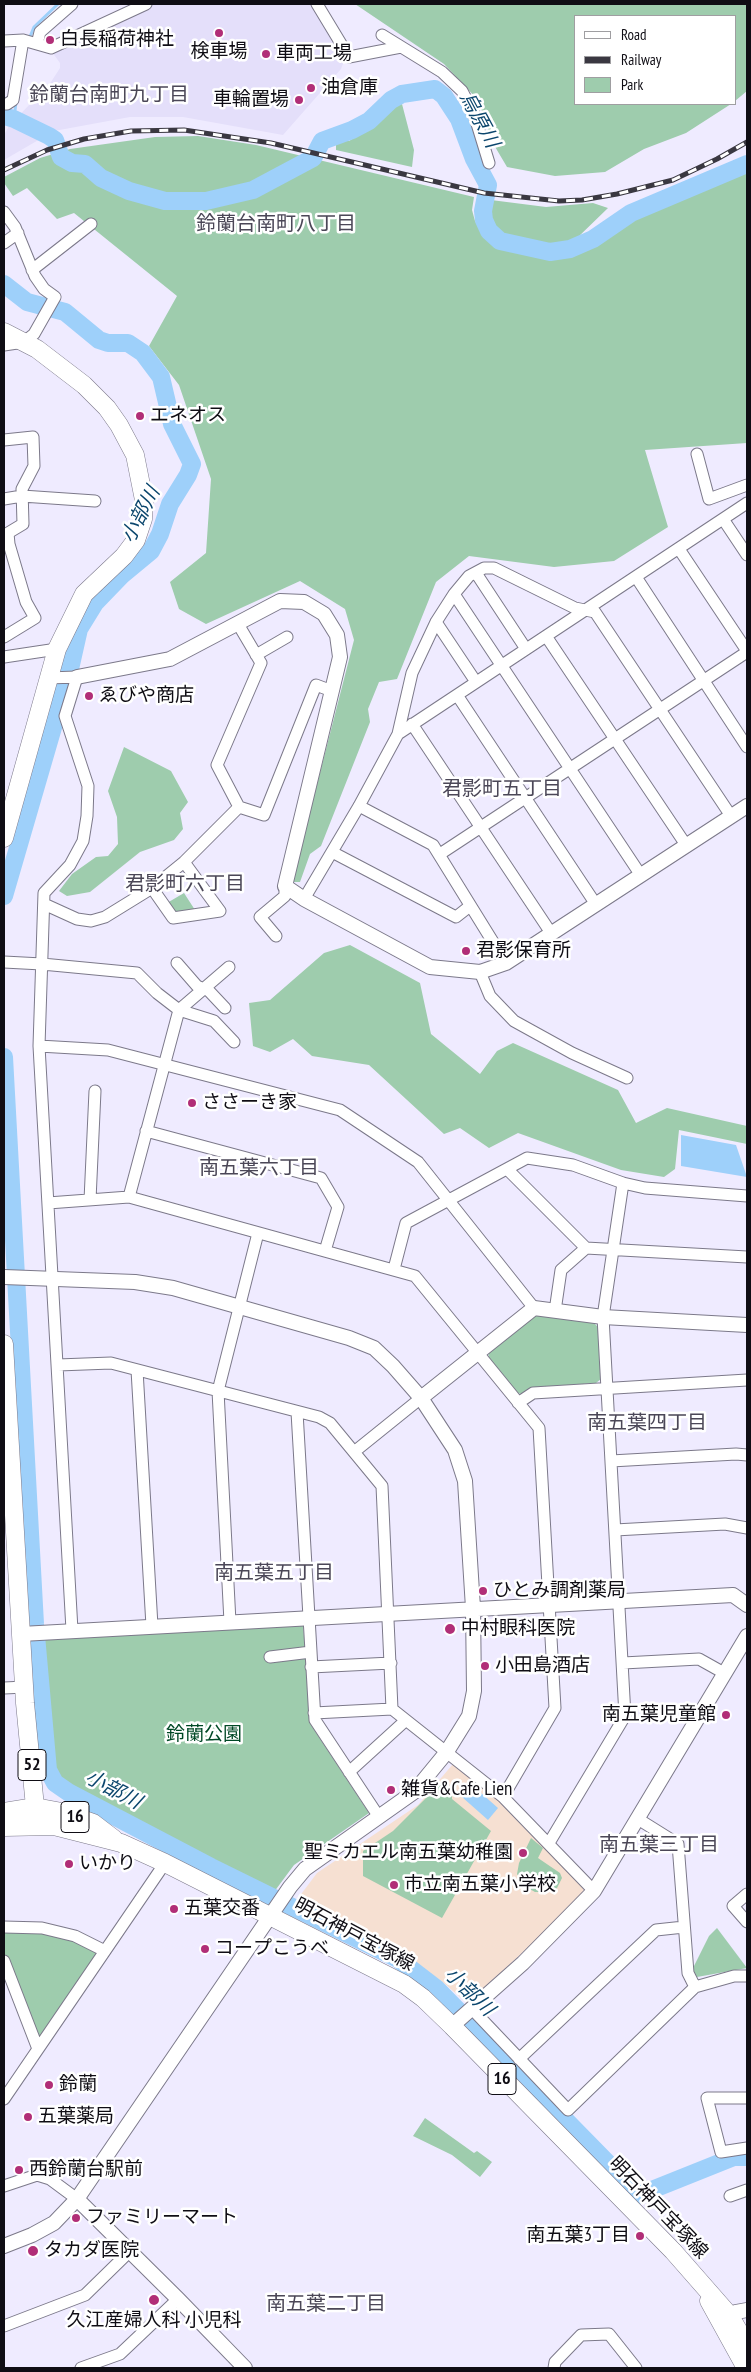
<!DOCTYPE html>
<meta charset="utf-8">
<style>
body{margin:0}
#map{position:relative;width:751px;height:2372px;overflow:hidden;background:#efebff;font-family:"PT Sans Narrow",sans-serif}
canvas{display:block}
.frame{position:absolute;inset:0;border:5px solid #0f0d14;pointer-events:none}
.legend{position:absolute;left:574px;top:15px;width:162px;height:90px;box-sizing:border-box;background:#fff;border:1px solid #9f9ea1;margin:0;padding:6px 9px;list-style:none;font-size:15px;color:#0f0d14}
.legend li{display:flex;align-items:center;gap:10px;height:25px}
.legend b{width:25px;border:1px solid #9f9ea1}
</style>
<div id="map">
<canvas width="751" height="2372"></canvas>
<div class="frame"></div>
<ul class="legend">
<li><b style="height:6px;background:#fff"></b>Road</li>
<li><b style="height:6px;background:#3a3841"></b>Railway</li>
<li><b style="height:14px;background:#9eccad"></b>Park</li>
</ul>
</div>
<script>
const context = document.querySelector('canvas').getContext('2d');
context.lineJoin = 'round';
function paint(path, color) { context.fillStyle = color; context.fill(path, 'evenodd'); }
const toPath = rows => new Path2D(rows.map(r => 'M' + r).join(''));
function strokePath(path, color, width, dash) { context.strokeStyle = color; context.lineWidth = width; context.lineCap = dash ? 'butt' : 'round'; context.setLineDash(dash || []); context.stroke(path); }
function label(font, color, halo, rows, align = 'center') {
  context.font = font + ' "PT Sans Narrow","Noto Sans JP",sans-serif'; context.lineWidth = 5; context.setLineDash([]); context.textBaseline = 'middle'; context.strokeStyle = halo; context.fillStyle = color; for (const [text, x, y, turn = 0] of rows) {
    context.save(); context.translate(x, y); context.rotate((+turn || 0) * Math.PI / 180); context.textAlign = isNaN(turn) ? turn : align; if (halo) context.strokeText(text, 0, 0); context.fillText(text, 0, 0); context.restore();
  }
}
const built = toPath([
 [155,4,313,4,342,52,344,61,341,69,283,135,183,117,130,117,54,131,4,160,4,135,9,126,51,82,60,68,60,63,52,52]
]);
const education = toPath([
 [453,1764,502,1801,584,1888,583,1895,468,2004,445,1984,404,1953,302,1904,299,1897,317,1873,418,1805]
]);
const green = toPath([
 [355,4,747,4,747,91,735,101,735,16,575,16,575,104,731,104,686,133,644,149,605,172,555,176,507,167,494,145,478,100,444,64],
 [402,104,414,150,412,167,336,150,336,141,349,141,368,129,387,108],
 [198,136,256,145,474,197,472,210,475,221,482,233,493,239,494,231,489,212,491,200,546,207,593,203,608,208,574,241,579,253,637,206,686,184,747,165,747,443,645,450,668,527,614,561,554,567,469,556,436,582,397,679,379,682,368,709,370,722,321,846,310,854,300,882,292,882,354,640,345,609,300,581,206,624,179,609,170,582,206,553,211,479,179,385,149,346,177,296,74,213,57,219,27,188,13,196,4,183,4,177,40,158,70,149,155,137],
 [124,747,171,771,188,802,180,813,183,829,174,840,140,852,90,892,67,896,59,891,72,874,96,857,108,856,118,844,117,817,108,791],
 [184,893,195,910,173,913,167,903],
 [350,945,420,983,431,1034,480,1074,497,1051,513,1043,618,1090,636,1123,667,1108,747,1126,747,1144,679,1130,675,1169,664,1177,621,1170,518,1133,489,1148,460,1128,444,1134,369,1065,312,1056,293,1039,270,1052,253,1046,249,1003,270,1000,324,953],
 [537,1314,593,1322,598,1327,601,1379,596,1383,532,1388,524,1394,514,1393,488,1359,489,1352],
 [303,1624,311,1725,369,1813,294,1865,274,1892,214,1864,134,1819,70,1789,58,1780,52,1768,41,1640],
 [443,1781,452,1789,452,1799,491,1831,442,1918,363,1876,363,1851,393,1831],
 [531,1838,543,1848,538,1858,560,1873,562,1878,557,1888,552,1892,535,1892,526,1887,517,1874,519,1863],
 [4,1927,42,1928,105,1951,38,2049,4,1961],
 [717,1928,747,1968,697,1977,692,1970,709,1936],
 [425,2118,474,2153,477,2151,492,2162,480,2177,452,2155,413,2136]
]);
const water = toPath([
 [681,1135,736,1145,747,1177,681,1166],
 [472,1785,498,1808,488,1820,462,1797]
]);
const stream = toPath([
 [29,39,34,27,58,4],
 [14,119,16,102]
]);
const river = toPath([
 [4,116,14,119,49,136,55,140,61,157,72,163,85,164,101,178,129,191,165,201,206,201,253,190,313,158,322,141,352,130,369,121,391,100,402,94,435,89,444,96,459,119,474,159,488,185,483,211,484,220,489,231,500,241,550,252,570,249,593,239,631,213,747,164],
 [4,284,27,302,65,312,99,340,108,343,128,343,143,353,161,377,172,424,192,464,188,475,170,504,160,534,151,551,122,575,95,603,79,629,70,669,4,896],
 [4,1057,35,1624,48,1770,55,1783,68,1792,211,1867,398,1959,437,1989,639,2195,734,2157,747,2157]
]);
const minor = toPath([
 [317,4,349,57,401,47],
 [382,35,442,72,462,91,474,114,489,163],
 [4,41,23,40,51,48,146,4],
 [37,44,40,32,72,4],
 [4,104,7,104,13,100,23,40],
 [4,212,15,227,35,276,44,289,55,297,34,334,24,342,4,345],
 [4,243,18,233],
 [32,270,91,224],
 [4,440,33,437,34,466,22,489,23,524,8,533,9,544,26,602,35,618,4,637],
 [697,454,709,499,747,485],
 [4,499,22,496,95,501],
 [723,519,747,555],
 [679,549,747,651],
 [476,573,526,649],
 [636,577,747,747],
 [454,594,640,874],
 [436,622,476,682],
 [238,624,261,663,217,765,239,807,264,815,316,685,332,691],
 [546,636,686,845],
 [256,655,287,637],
 [4,657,57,649],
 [48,678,77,677,65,716,88,786,87,816,83,841,70,865,44,893,39,1046,72,1630],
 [457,695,595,903],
 [412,724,551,933],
 [398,734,747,503],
 [359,806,433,845,506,963],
 [332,852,456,917,470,906],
 [440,854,747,652],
 [152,888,173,918,220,911,184,862],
 [304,899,359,806,398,734,412,673,436,622,454,594,469,576,484,568,494,568,575,608,595,612,731,816],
 [44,904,77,919,91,921,105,917,152,888,184,862,239,807],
 [276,936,260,917,285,896,285,886],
 [4,962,42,964,137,973,157,993,179,1010,214,1021,234,1042],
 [177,963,197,986,209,991,225,1008],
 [480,972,490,996,514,1021,572,1053,627,1078],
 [39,1046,108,1050,340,1110,418,1162,534,1308],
 [146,1131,321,1178,338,1207,325,1251],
 [507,1169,586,1248,747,1257],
 [129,1197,179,1010,229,967],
 [90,1200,95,1091],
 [48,1203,129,1197,415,1276,539,1428,555,1708,503,1797],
 [394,1269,406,1223,527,1158,573,1165,623,1183,645,1188,747,1196],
 [555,1311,561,1270,586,1248],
 [58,1365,111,1363,319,1417,330,1423,382,1486,392,1709,503,1797,594,1891],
 [137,1370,152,1626],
 [518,1403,533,1393,747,1380],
 [297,1412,315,1720,379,1817],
 [354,1452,421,1398],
 [611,1461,736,1454,747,1455],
 [615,1530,725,1524,747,1528],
 [230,1622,218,1391,258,1233],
 [270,1657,311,1652],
 [623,1663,699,1659,724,1673],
 [311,1667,391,1663],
 [4,1688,25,1687],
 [314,1713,392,1709],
 [349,1772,405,1721],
 [638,1819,678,1844,688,1973,695,1987],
 [549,1843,625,1716,603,1317,623,1183],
 [747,1894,733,1906,747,1922],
 [4,1927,42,1928,75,1936,105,1951],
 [4,1961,38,2049],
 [472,2009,568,2110,695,1987,734,1976,747,1976],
 [519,2059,656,1930,684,1927],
 [747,2098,707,2098,721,2152,747,2148],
 [4,2099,165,1863],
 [4,2186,37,2175,50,2179,77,2199],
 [730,2196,747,2190],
 [4,2326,85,2295,130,2251],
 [81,2368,120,2354,178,2299],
 [554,2368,555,2362,581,2335,609,2334,636,2368]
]);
const tertiary = toPath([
 [77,677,170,659,280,601,304,602,324,614,337,635,340,657,285,886,304,899,430,967,480,972,506,963,747,806],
 [4,1277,135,1282,173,1288,349,1338,374,1348,393,1366,421,1398,455,1450,465,1481,473,1608,474,1691,469,1716,446,1753,414,1792,305,1869,290,1887,77,2199,54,2223,32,2235,4,2246],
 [421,1398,534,1308,603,1317,747,1325],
 [21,1634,733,1595,747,1605],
 [452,2026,523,1963,594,1891,747,1636],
 [77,2199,178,2299,245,2368],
 [722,2320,736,2312,747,2310]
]);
const primary = toPath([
 [4,332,37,349,84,385,107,408,119,425,135,455,144,500,143,519,136,540,124,556,84,594,57,649,4,838],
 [4,1344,25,1703,35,1807,27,1825],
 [4,1812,35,1807,62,1812,93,1823,114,1839],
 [4,1827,54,1826,121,1843,165,1863,404,1984,423,1998,452,2026,673,2251,730,2316,747,2346],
 [709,2301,746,2368]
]);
const rail = toPath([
 [4,170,47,150,84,139,131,131,184,130,271,143,484,193,559,201,582,200,617,194,673,180,717,159,747,142]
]);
const markers = [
 [219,33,5,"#b12e77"],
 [50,40,5,"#b12e77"],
 [266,54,5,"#b12e77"],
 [311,88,5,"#b12e77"],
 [299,100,5,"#b12e77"],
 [140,416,5,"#b12e77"],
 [89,696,5,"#b12e77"],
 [466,951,5,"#b12e77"],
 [192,1103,5,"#b12e77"],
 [483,1591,5,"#b12e77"],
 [450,1629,6,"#b12e77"],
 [485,1666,5,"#b12e77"],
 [726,1715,5,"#b12e77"],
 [391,1790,5,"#b12e77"],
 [523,1853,5,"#b12e77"],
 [69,1864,5,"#b12e77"],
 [394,1885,5,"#b12e77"],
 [174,1909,5,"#b12e77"],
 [205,1949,5,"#b12e77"],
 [49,2085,5,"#b12e77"],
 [28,2117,5,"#b12e77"],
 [19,2170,5,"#b12e77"],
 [76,2218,5,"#b12e77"],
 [640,2236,5,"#b12e77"],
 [33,2251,6,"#b12e77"],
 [154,2300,6,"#b12e77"]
];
const shields = [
 [32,1765,28],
 [75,1817,28],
 [502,2079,28]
];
const shieldNames = [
 ["52",32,1765],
 ["16",75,1817],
 ["16",502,2079]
];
const poiNames = [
 ["白長稲荷神社",60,40],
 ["検車場",219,52,"center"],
 ["車両工場",276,54],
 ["油倉庫",321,88],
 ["車輪置場",289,100,"right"],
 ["エネオス",150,416],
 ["ゑびや商店",99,696],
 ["君影保育所",476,951],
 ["ささーき家",202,1103],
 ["ひとみ調剤薬局",493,1591],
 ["中村眼科医院",461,1629],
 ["小田島酒店",495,1666],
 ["南五葉児童館",716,1715,"right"],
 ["雑貨&Cafe Lien",401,1790],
 ["聖ミカエル南五葉幼稚園",513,1853,"right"],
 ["いかり",79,1864],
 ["市立南五葉小学校",404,1885],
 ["五葉交番",184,1909],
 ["コープこうべ",215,1949],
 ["鈴蘭",59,2085],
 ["五葉薬局",38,2117],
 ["西鈴蘭台駅前",29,2170],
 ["ファミリーマート",86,2218],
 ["南五葉3丁目",630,2236,"right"],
 ["タカダ医院",44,2251],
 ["久江産婦人科 小児科",154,2321,"center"]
];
const parkNames = [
 ["鈴蘭公園",204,1735]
];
const streetNames = [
 ["明石神戸宝塚線",354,1935,28],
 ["明石神戸宝塚線",658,2208,46]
];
const neighbourhoodNames = [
 ["鈴蘭台南町九丁目",109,95],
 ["鈴蘭台南町八丁目",276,224],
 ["君影町五丁目",502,789],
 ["君影町六丁目",185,884],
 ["南五葉六丁目",259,1168],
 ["南五葉四丁目",647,1423],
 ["南五葉五丁目",274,1573],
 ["南五葉三丁目",659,1845],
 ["南五葉二丁目",326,2304]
];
const waterNames = [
 ["烏原川",479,120,62],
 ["小部川",141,515,-63],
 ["小部川",113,1790,28],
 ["小部川",469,1992,44]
];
paint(built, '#e4dffa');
paint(education, '#f6e0d2');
paint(green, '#9eccad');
paint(water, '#9ed0fa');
strokePath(stream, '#9ed0fa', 3);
strokePath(river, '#9ed0fa', 18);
strokePath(minor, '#7c798a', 13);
strokePath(tertiary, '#7c798a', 16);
strokePath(primary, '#7c798a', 19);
strokePath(minor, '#fff', 11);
strokePath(tertiary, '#fff', 14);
strokePath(primary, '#fff', 18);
strokePath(rail, '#3a3841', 5);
strokePath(rail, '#fff', 3, [9]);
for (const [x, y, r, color] of markers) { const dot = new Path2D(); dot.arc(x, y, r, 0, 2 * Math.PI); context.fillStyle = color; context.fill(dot); strokePath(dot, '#fff', 2); }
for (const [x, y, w] of shields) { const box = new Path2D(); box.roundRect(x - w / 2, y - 15.5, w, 31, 4); context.fillStyle = '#fff'; context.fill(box); strokePath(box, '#0f0d14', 1); }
label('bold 18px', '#0f0d14', null, shieldNames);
label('19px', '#0f0d14', '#fff', poiNames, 'left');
label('19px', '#004826', '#fff', parkNames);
label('19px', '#0f0d14', '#fff', streetNames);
label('20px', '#4b4757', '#fff', neighbourhoodNames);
label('italic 20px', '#0b466d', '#fff', waterNames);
</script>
